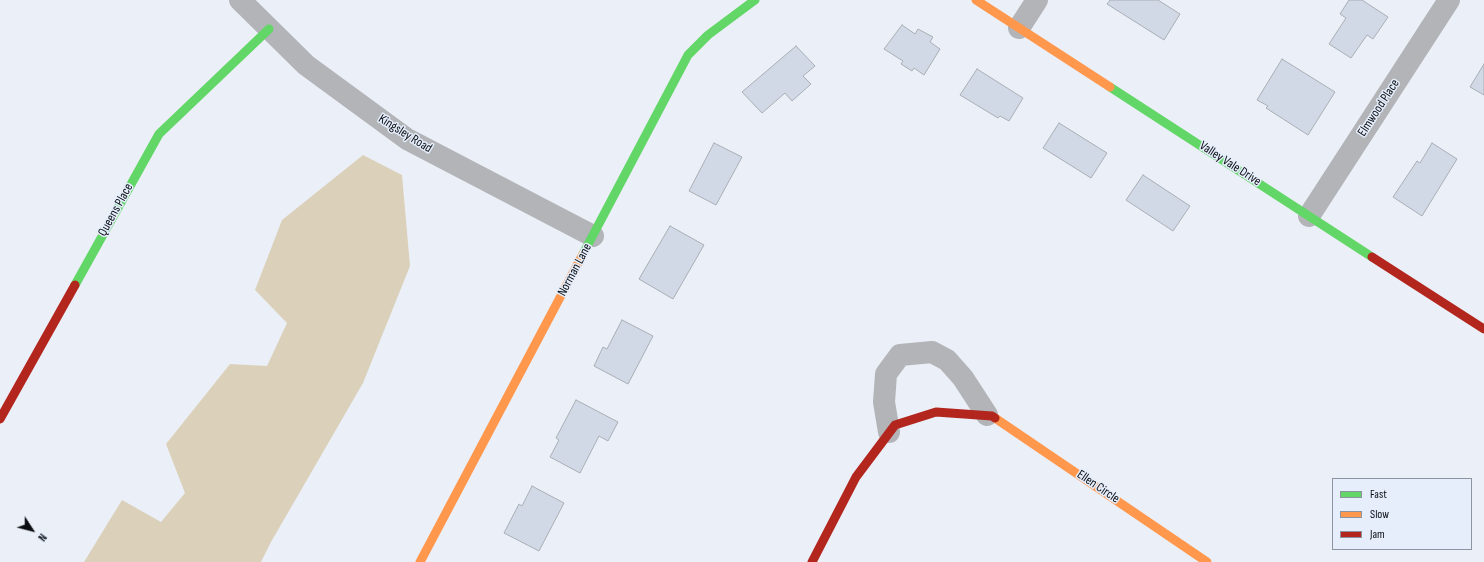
<!DOCTYPE html>
<style>
body{margin:0}
#map{position:relative;width:1484px;height:562px;overflow:hidden;background:#ebeff7;font-family:"Sofia Sans Condensed",sans-serif}
canvas{display:block}
.legend{position:absolute;left:1332px;top:478px;width:140px;height:72px;box-sizing:border-box;background:#e6eefc;border:1px solid #8e949f;margin:0;padding:5px 7px;list-style:none;font-size:12px;color:#0a0e13}
.legend li{display:flex;align-items:center;gap:8px;height:20px}
.legend b{width:20px;border:1px solid #8e949f}
.north{position:absolute;left:12px;top:510px;width:40px;height:40px;-webkit-text-stroke:3px #e6eefc;paint-order:stroke;rotate:126deg;font-size:11px;font-weight:700;line-height:16px;text-align:center;color:#0a0e13}
.north::after{content:'';display:block;margin:auto;width:14px;height:18px;background:#0a0e13;clip-path:polygon(50% 0,100% 100%,50% 72%,0 100%)}
</style>
<div id="map">
<canvas width="1484" height="562"></canvas>
<ul class="legend">
<li><b style="height:5px;background:#63d668"></b>Fast</li>
<li><b style="height:5px;background:#ff974d"></b>Slow</li>
<li><b style="height:5px;background:#b3261e"></b>Jam</li>
</ul>
<div class="north">N</div>
</div>
<script>
const context = document.querySelector('canvas').getContext('2d');
context.lineJoin = 'round';
function paint(path, color) { context.fillStyle = color; context.fill(path, 'evenodd'); }
const toPath = rows => new Path2D(rows.map(r => 'M' + r).join(''));
function strokePath(path, color, width, dash) { context.strokeStyle = color; context.lineWidth = width; context.lineCap = dash ? 'butt' : 'round'; context.setLineDash(dash || []); context.stroke(path); }
function label(font, color, halo, rows, align = 'center') {
  context.font = font + ' "Sofia Sans Condensed",sans-serif'; context.lineWidth = 3; context.setLineDash([]); context.textBaseline = 'middle'; context.strokeStyle = halo; context.fillStyle = color; for (const [text, x, y, turn = 0] of rows) {
    context.save(); context.translate(x, y); context.rotate((+turn || 0) * Math.PI / 180); context.textAlign = isNaN(turn) ? turn : align; if (halo) context.strokeText(text, 0, 0); context.fillText(text, 0, 0); context.restore();
  }
}
const green = toPath([
 [363,155,402,175,410,266,363,383,271,542,261,562,84,562,122,500,161,522,185,493,166,444,230,364,267,366,287,323,255,290,282,220]
]);
const building = toPath([
 [1110,0,1158,0,1180,14,1164,40,1107,4,1110,0],
 [1349,0,1362,0,1388,17,1373,39,1367,35,1351,58,1329,44,1346,18,1340,14,1349,0],
 [902,25,915,34,918,29,933,37,930,42,940,49,924,75,914,68,912,71,901,64,903,61,884,49,902,25],
 [796,46,815,66,803,76,811,84,792,101,785,93,762,113,742,92,796,46],
 [1282,59,1335,92,1308,135,1266,108,1268,106,1257,100,1282,59],
 [1484,64,1484,95,1470,87,1484,64],
 [977,69,1023,98,1009,121,1000,116,998,118,960,95,977,69],
 [1059,123,1107,153,1091,178,1043,148,1059,123],
 [714,143,742,157,716,205,689,191,714,143],
 [1432,143,1457,159,1422,216,1393,197,1417,161,1420,163,1432,143],
 [1143,175,1190,206,1173,231,1126,200,1143,175],
 [670,226,704,245,673,299,639,279,670,226],
 [622,320,653,336,628,384,594,366,603,347,607,349,622,320],
 [576,400,618,422,608,441,599,436,580,473,550,457,559,440,556,438,576,400],
 [532,486,564,503,539,551,504,533,519,504,522,506,532,486]
]);
const street = toPath([
 [240,0,306,65,407,139,593,236],
 [1019,28,1037,0],
 [1309,216,1449,0],
 [889,432,884,402,886,374,900,355,932,352,947,360,963,378,987,415]
]);
const fast = toPath([
 [1110,87,1372,257],
 [583,254,688,55,708,35,755,0],
 [75,285,159,134,269,29]
]);
const slow = toPath([
 [976,0,1110,87],
 [995,418,1207,562],
 [420,562,583,254]
]);
const jam = toPath([
 [1372,257,1484,329],
 [0,419,75,285],
 [812,562,856,477,895,425,936,412,992,416,995,418]
]);
const streetNames = [
 ["Elmwood Place",1379,108,-57],
 ["Kingsley Road",405,134,32],
 ["Valley Vale Drive",1230,164,33],
 ["Queens Place",116,210,-61],
 ["Norman Lane",575,270,-62],
 ["Ellen Circle",1098,487,34]
];
paint(green, '#dbd1ba');
paint(building, '#d1d9e6');
strokePath(building, '#aaaeb4', 1);
strokePath(street, '#b2b4b8', 22);
strokePath(fast, '#63d668', 9);
strokePath(slow, '#ff974d', 9);
strokePath(jam, '#b3261e', 9);
label('13px', '#0a0e13', '#e6eefc', streetNames);
</script>
